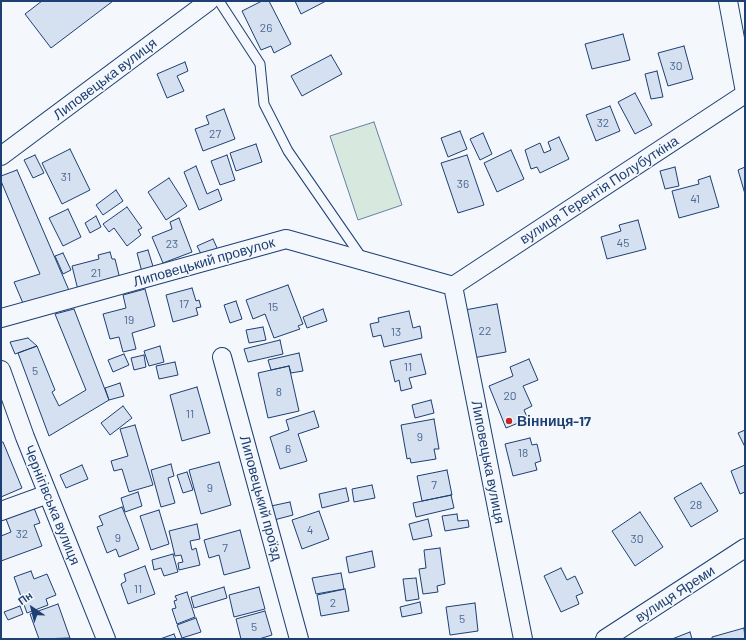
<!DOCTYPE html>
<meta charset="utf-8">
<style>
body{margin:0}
#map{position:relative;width:746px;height:640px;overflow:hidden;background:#f4f7fb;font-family:Barlow,sans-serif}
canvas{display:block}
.frame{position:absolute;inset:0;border:2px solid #1d3f73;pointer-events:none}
.north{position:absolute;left:12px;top:588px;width:40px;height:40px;-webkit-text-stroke:3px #f4f7fb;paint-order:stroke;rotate:325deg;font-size:11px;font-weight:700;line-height:16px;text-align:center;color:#1d3f73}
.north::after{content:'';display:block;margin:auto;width:14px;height:18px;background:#1d3f73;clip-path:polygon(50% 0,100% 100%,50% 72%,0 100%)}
</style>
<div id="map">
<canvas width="746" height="640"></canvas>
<div class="frame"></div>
<div class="north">Пн</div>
</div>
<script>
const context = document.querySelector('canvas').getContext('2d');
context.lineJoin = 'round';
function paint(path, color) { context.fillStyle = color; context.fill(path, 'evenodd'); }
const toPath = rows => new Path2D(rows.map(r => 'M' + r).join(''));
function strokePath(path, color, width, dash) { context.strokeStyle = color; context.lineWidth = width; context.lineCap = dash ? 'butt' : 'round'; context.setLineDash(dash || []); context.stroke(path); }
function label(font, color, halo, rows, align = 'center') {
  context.font = font + ' Barlow,sans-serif'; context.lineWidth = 3; context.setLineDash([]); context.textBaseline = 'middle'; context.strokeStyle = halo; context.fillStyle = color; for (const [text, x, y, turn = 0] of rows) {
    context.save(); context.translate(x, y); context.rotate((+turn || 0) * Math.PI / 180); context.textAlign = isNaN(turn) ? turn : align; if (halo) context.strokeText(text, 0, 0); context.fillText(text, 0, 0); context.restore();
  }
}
const green = toPath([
 [374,122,402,205,358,220,330,136,374,122]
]);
const building = toPath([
 [42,1,113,1,51,48,25,14,42,1],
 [262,1,269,1,291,44,274,53,271,46,261,50,242,11,262,1],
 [295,1,326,1,301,14,295,1],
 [623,34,630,60,592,69,585,44,623,34],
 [684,46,693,79,668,86,658,53,684,46],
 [331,55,342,74,302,96,291,76,331,55],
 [185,62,188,71,177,76,184,91,167,98,157,74,185,62],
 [657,71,663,97,651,99,645,74,657,71],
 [635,93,652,125,635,134,618,102,635,93],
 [610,106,620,131,596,141,586,115,610,106],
 [224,109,235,139,203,151,195,129,209,124,206,116,224,109],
 [460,131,467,149,448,157,441,138,460,131],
 [483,133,492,154,480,160,470,139,483,133],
 [559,137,569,159,540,173,537,167,531,169,525,150,540,143,544,153,551,150,548,142,559,137],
 [256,144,262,162,236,171,230,153,256,144],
 [70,149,90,190,62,204,42,163,70,149],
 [511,150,524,179,497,192,484,163,511,150],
 [35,155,44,173,33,178,24,160,35,155],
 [227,155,235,180,220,185,211,161,227,155],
 [467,155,484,205,458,213,441,163,467,155],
 [196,166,207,194,218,189,222,200,199,210,184,172,196,166],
 [675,167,679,186,665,189,660,171,675,167],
 [745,167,745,194,738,170,745,167],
 [17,170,71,295,25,308,14,282,40,274,1,181,1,176,17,170],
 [710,176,719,207,679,218,672,191,699,184,698,180,710,176],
 [169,178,187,206,166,220,148,192,169,178],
 [116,190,123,201,103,215,96,205,116,190],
 [127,207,142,228,138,230,141,235,127,246,114,228,109,232,103,224,127,207],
 [68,209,81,237,63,246,49,218,68,209],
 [96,216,101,227,90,233,85,223,96,216],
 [179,218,192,252,163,263,152,237,172,229,170,222,179,218],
 [638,220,646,249,607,259,601,237,621,231,619,225,638,220],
 [213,239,218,250,203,258,197,246,213,239],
 [148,250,155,273,143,276,137,253,148,250],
 [110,252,112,259,115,259,120,279,78,290,72,266,99,259,98,255,110,252],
 [63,253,71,270,63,274,55,256,63,253],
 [288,285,303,324,298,326,300,329,274,338,265,314,253,319,246,300,288,285],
 [192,288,196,301,199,300,201,307,196,308,198,315,173,322,166,295,192,288],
 [145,289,155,326,132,333,136,349,123,352,119,337,110,339,103,314,126,308,123,295,145,289],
 [236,301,242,319,230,323,224,305,236,301],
 [497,304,506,352,473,358,465,310,497,304],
 [74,309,109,400,49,436,18,353,37,346,55,390,52,392,59,406,86,390,55,314,74,309],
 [323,309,327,321,307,328,303,317,323,309],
 [409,311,413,328,420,326,422,338,384,347,381,335,373,337,370,324,379,322,378,318,409,311],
 [263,327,266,340,249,343,246,330,263,327],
 [28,338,37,346,15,354,10,342,28,338],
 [280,340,283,354,248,362,244,349,280,340],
 [160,346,164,362,149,366,144,351,160,346],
 [299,353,303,371,291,373,289,366,271,370,268,360,299,353],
 [124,354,129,365,113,372,108,360,124,354],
 [421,354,426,374,409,378,412,388,401,391,399,380,395,382,390,361,421,354],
 [144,355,146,367,134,370,131,358,144,355],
 [529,359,538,380,523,386,532,406,524,410,528,419,506,428,489,386,513,376,510,367,529,359],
 [175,362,178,375,159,379,156,366,175,362],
 [289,366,299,411,268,418,258,373,289,366],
 [120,383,124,396,109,400,105,388,120,383],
 [197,387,210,433,182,441,170,395,197,387],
 [431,400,434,413,415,418,412,405,431,400],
 [123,406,132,418,110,435,101,423,123,406],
 [314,411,319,427,298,434,307,461,280,469,270,437,289,430,286,420,314,411],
 [434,419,439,449,434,449,436,459,411,463,410,458,407,459,401,425,434,419],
 [135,425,153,485,129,492,122,469,114,471,111,461,128,456,120,429,135,425],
 [745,430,745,447,738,433,745,430],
 [530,438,532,445,537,444,541,461,535,463,537,470,513,476,505,444,530,438],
 [1,442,3,442,22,488,1,497,1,442],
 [219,462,231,505,201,514,189,470,219,462],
 [171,464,174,476,168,478,175,503,161,507,151,470,171,464],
 [82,465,88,479,66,488,60,475,82,465],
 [745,465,745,492,740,494,731,471,745,465],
 [447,470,452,495,422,501,417,476,447,470],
 [187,472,193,490,183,493,177,475,187,472],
 [701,483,718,511,691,527,674,498,701,483],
 [372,485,375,498,354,502,352,489,372,485],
 [346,488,349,501,322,508,319,494,346,488],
 [138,492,142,506,125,512,121,498,138,492],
 [451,495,454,508,416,517,413,503,451,495],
 [290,502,293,515,274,520,271,506,290,502],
 [122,507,139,549,119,557,116,549,107,553,97,527,103,525,99,516,122,507],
 [34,508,40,523,34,525,42,546,1,561,1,536,11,532,6,519,34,508],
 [159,510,169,544,151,550,140,516,159,510],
 [319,511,329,539,302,549,292,520,319,511],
 [640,512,663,547,635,566,612,531,640,512],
 [457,514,458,521,468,520,469,527,445,531,442,516,457,514],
 [428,519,432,536,413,540,409,524,428,519],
 [197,524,200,539,190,541,192,550,196,548,200,565,179,570,178,563,183,562,181,555,175,556,169,531,197,524],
 [240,530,250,568,224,575,219,555,209,558,204,540,240,530],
 [440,548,445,584,437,586,438,592,423,594,419,569,426,568,424,550,440,548],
 [372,551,375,567,349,573,346,557,372,551],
 [173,554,178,572,164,576,161,568,154,570,152,560,173,554],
 [145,566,155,594,128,604,121,584,126,581,124,574,145,566],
 [561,568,567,580,575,576,583,593,576,596,579,604,561,612,544,576,561,568],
 [31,571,34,579,47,574,56,595,46,599,48,605,27,613,14,577,31,571],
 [341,573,344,589,316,594,312,578,341,573],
 [416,578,419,599,406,601,403,579,416,578],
 [224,587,227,598,194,608,191,597,224,587],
 [259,587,265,609,234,617,229,595,259,587],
 [345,589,349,611,321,616,317,595,345,589],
 [187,592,195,617,177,624,172,609,176,608,174,601,177,600,175,596,187,592],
 [420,602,422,613,402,617,400,607,420,602],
 [475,603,478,631,450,635,446,607,475,603],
 [58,604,70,638,39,639,30,614,58,604],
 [20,606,23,614,8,620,4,612,20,606],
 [265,611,272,635,259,639,241,639,236,619,265,611],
 [196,618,201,632,182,638,177,625,196,618],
 [744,628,745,639,712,639,712,637,744,628],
 [690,632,692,639,672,639,690,632],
 [174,634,176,639,160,639,174,634]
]);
const service = toPath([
 [219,1,260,64,264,104,288,151,362,258]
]);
const minor = toPath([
 [728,1,745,92],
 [1,156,209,1],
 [453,286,523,639],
 [453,286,745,94],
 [1,318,286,239,453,286],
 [222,357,299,639],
 [1,370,25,437,106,639],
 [1,511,48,494],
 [605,639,745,548]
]);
const markers = [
 [509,421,4,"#c62828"]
];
const numberNames = [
 ["26",266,28],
 ["30",676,66],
 ["32",603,123],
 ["27",215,134],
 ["31",66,177],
 ["36",463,184],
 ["41",695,199],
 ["45",623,243],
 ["23",172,244],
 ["21",96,273],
 ["17",184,304],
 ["15",273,307],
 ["19",129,320],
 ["22",485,331],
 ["13",396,332],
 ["11",408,367],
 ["5",35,371],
 ["8",279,392],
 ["20",510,396],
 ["11",190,414],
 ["9",420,437],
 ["6",288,449],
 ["18",523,453],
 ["7",434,485],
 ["9",210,488],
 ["28",696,505],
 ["4",310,530],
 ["32",22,534],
 ["9",118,538],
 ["30",637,539],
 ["7",225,548],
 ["11",138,589],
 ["2",333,603],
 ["5",462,619],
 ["5",254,627]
];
const streetNames = [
 ["Липовецька вулиця",105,79,-37],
 ["вулиця Терентія Полубуткіна",599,190,-33],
 ["Липовецький провулок",204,262,-16],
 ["Липовецька вулиця",488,462,79],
 ["Липовецький проїзд",261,498,75],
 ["Чернігівська вулиця",52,505,68],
 ["вулиця Яреми",675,594,-33]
];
const poiNames = [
 ["Вінниця-17",517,421]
];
paint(green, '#d7e8df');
strokePath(green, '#687fa3', 1);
paint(building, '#d5e0f0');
strokePath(building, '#1d3f73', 1);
strokePath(service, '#1d3f73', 11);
strokePath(minor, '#1d3f73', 20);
strokePath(service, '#f4f7fb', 9);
strokePath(minor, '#f4f7fb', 18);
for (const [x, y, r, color] of markers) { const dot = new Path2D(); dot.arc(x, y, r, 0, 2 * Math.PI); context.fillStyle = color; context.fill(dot); strokePath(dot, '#f4f7fb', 1.5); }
label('12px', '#4b6792', null, numberNames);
label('14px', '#1d3f73', '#f4f7fb', streetNames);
label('bold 14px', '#1d3f73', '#f4f7fb', poiNames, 'left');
</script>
